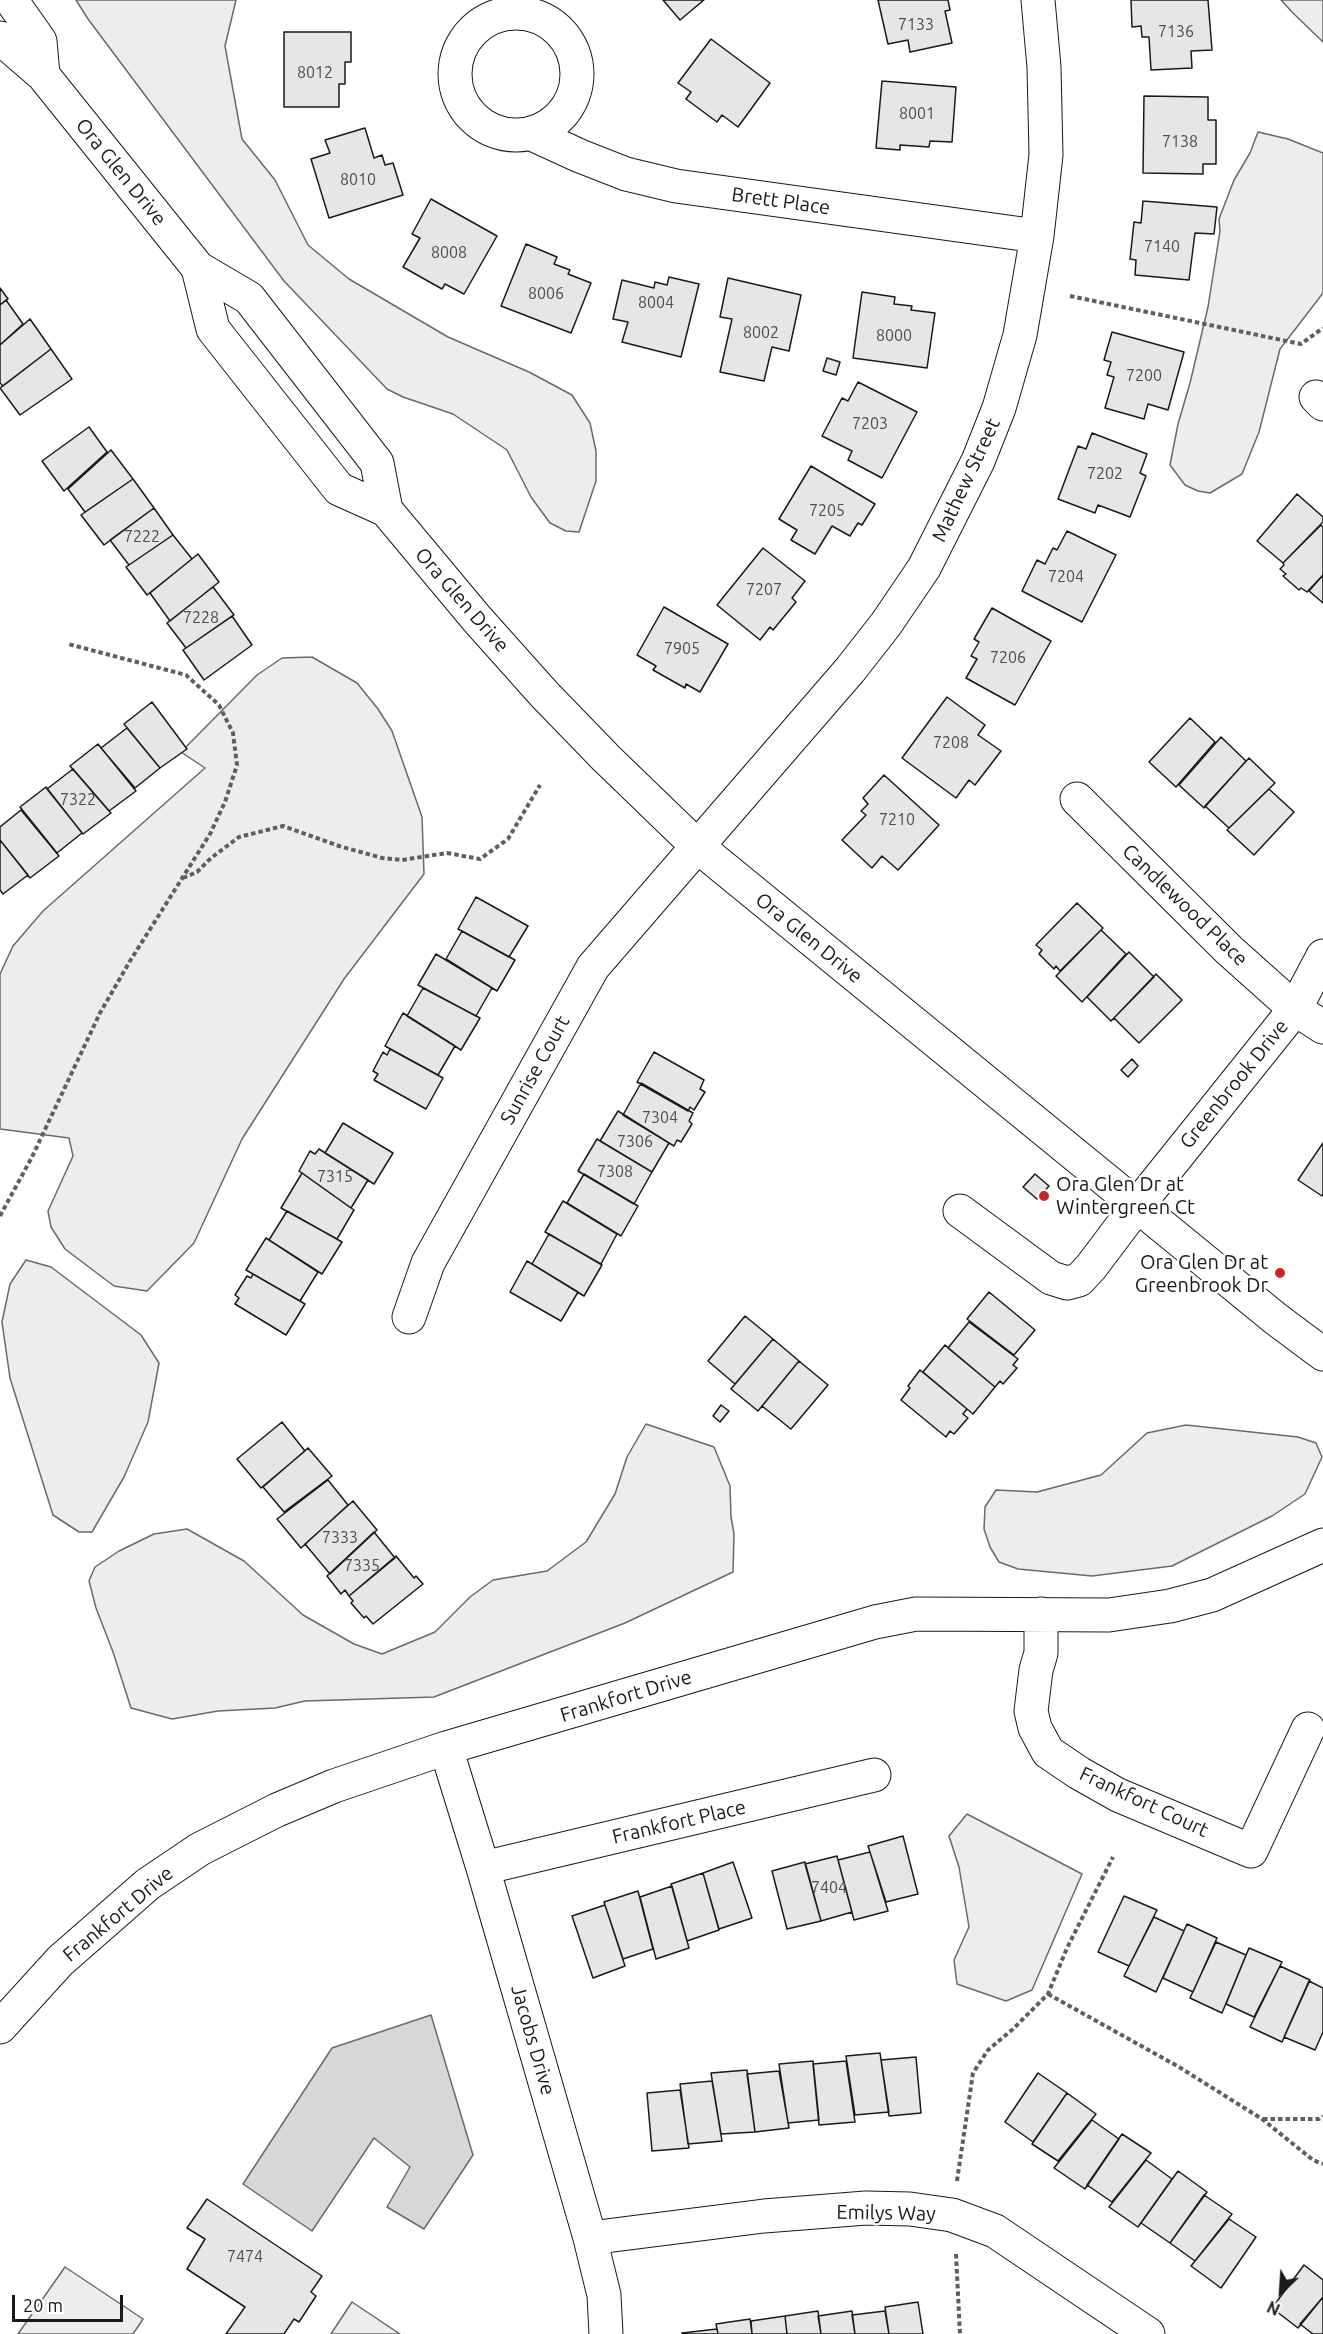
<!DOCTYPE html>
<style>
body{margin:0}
#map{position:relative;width:1323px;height:2334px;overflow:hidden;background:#fff;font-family:Ubuntu,sans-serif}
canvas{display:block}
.north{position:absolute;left:1251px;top:2262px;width:60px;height:60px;-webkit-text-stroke:4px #fff;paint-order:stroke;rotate:205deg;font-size:16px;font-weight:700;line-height:24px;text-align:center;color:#1a1a1a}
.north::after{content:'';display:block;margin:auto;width:21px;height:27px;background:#1a1a1a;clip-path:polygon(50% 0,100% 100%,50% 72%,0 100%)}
.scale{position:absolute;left:12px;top:2295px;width:111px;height:27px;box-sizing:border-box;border:3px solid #1a1a1a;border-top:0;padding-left:8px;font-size:18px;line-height:21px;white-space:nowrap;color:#1a1a1a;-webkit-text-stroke:4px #fff;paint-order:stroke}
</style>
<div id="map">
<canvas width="1323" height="2334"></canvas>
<div class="north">N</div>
<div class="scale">20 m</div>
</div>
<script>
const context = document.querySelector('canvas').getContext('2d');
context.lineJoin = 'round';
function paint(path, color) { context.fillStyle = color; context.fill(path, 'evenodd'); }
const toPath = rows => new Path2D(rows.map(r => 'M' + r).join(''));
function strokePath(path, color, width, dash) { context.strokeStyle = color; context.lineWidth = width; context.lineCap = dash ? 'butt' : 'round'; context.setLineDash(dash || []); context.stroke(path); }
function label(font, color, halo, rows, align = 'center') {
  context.font = font + ' Ubuntu,sans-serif'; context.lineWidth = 4.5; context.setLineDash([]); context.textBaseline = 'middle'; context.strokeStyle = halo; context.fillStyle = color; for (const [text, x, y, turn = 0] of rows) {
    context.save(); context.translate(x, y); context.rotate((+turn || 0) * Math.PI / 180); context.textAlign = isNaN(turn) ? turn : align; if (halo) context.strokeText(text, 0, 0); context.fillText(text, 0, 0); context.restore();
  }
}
const built = toPath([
 [76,0,236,0,225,46,242,139,275,180,308,245,349,279,448,337,529,372,572,395,590,423,596,451,596,481,579,532,566,531,550,523,531,497,507,450,453,414,403,397,387,389,284,281,88,19,76,0],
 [1281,0,1323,0,1323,42,1293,13,1281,0],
 [1258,132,1288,139,1323,153,1323,293,1280,349,1259,432,1242,474,1210,493,1198,491,1185,485,1170,465,1178,424,1190,383,1208,307,1220,231,1219,219,1234,180,1250,153,1258,132],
 [312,657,357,683,378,709,392,731,422,817,424,874,344,979,242,1139,194,1243,147,1291,114,1286,65,1249,51,1227,48,1211,73,1156,69,1138,0,1129,0,974,13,946,43,911,205,768,181,752,257,675,282,658,312,657],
 [26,1260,51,1267,141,1335,159,1363,148,1422,124,1477,92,1532,79,1532,53,1515,10,1378,2,1322,10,1284,26,1260],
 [646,1424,714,1447,730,1486,731,1517,734,1534,733,1572,625,1623,434,1697,305,1701,275,1708,218,1711,172,1719,131,1708,113,1652,96,1608,89,1581,95,1567,119,1551,154,1534,187,1529,244,1561,303,1615,354,1644,382,1654,435,1632,470,1597,493,1580,547,1571,586,1542,615,1494,627,1457,646,1424],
 [1186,1425,1298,1437,1316,1443,1322,1457,1305,1494,1272,1516,1172,1566,1092,1576,1018,1569,999,1562,990,1547,984,1529,985,1507,996,1490,1037,1492,1101,1475,1147,1433,1186,1425],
 [967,1814,1082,1874,1032,1990,1006,2001,957,1984,954,1960,969,1927,959,1867,949,1836,967,1814],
 [65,2267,143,2319,133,2334,18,2334,65,2267],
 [352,2302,400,2334,331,2334,352,2302]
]);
const water = toPath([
 [431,2015,473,2155,424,2229,387,2207,410,2167,374,2138,312,2231,243,2184,332,2048,431,2015]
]);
const building = toPath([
 [663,0,704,0,680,20,663,0],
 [878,0,948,0,950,10,945,11,952,43,910,52,908,40,888,44,878,0],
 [1131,0,1208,0,1212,50,1191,51,1192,68,1151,70,1149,37,1142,37,1141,26,1132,27,1131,0],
 [284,32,351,32,351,62,345,62,345,84,339,84,339,107,284,107,284,32],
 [711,39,770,83,738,127,722,115,717,122,686,99,691,92,678,83,711,39],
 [882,81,956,87,952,142,930,141,929,147,900,145,900,150,876,148,882,81],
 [1144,96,1208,97,1208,120,1216,120,1216,164,1203,164,1203,174,1143,173,1144,96],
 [365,128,374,158,382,155,385,165,393,163,403,195,329,218,311,159,330,153,325,140,365,128],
 [431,199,497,236,464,294,445,284,442,289,403,267,420,238,412,234,431,199],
 [1143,201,1217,207,1214,234,1195,233,1189,280,1135,275,1136,260,1130,259,1134,222,1141,223,1143,201],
 [526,244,557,257,554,264,570,270,568,274,591,283,571,333,501,306,526,244],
 [669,277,699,284,681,357,622,342,628,322,613,319,622,280,654,288,655,282,667,285,669,277],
 [728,278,801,295,789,351,772,347,764,381,720,372,732,319,720,317,728,278],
 [0,288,8,299,0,305,0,288],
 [862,292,895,297,894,304,912,306,911,310,935,313,927,368,853,358,862,292],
 [6,300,23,324,0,345,0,305,6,300],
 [30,319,51,349,3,386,0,383,0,345,30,319],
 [1112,332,1184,352,1168,410,1148,404,1144,419,1105,408,1114,377,1107,375,1111,362,1104,360,1112,332],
 [51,349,72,379,20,415,0,388,51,349],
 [827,358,840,362,836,375,823,371,827,358],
 [858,382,917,412,882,478,848,460,852,451,822,436,842,398,848,401,858,382],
 [89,427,107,452,64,491,42,461,89,427],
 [1092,433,1147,454,1140,473,1146,476,1130,517,1098,505,1095,513,1058,499,1078,446,1086,449,1092,433],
 [111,450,133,479,85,512,68,489,111,450],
 [811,466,875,504,862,525,858,523,850,536,832,526,815,554,791,540,797,530,779,519,811,466],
 [133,479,154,508,104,545,81,515,133,479],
 [1297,494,1323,517,1323,522,1283,563,1257,541,1297,494],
 [154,508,173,535,129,565,110,540,154,508],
 [1321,525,1323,527,1323,575,1307,592,1301,588,1299,590,1283,576,1286,574,1280,569,1284,565,1283,563,1321,525],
 [1067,531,1116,555,1082,622,1022,591,1037,560,1045,564,1053,548,1057,550,1067,531],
 [173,535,192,559,147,595,126,567,173,535],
 [763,548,805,581,792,598,796,602,773,630,770,627,760,640,717,605,763,548],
 [198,554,219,582,170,621,150,593,198,554],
 [1323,575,1323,603,1309,591,1323,575],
 [213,587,234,615,186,648,167,623,213,587],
 [664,607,728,644,700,692,686,684,685,688,653,670,656,666,637,655,664,607],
 [992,608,1051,641,1015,705,966,678,977,659,971,656,979,642,974,639,992,608],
 [232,616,252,645,204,680,183,650,232,616],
 [947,697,985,725,978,735,1001,751,975,785,969,780,956,798,902,758,947,697],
 [152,702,187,749,160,768,124,724,152,702],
 [1190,718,1215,742,1176,787,1149,762,1190,718],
 [127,728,160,768,135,788,101,748,127,728],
 [1221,737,1246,761,1204,808,1179,785,1221,737],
 [98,744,136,791,109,811,70,766,98,744],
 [1249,758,1275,783,1229,828,1205,806,1249,758],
 [73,769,111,813,83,834,47,789,73,769],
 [884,775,939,825,898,870,882,856,872,868,842,840,866,815,861,811,868,804,863,798,884,775],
 [46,787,82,833,57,853,20,807,46,787],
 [1269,789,1294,812,1254,855,1227,830,1269,789],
 [21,810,59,856,30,878,0,840,0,827,21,810],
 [0,840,28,875,3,894,0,890,0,840],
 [476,897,528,926,509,957,458,929,476,897],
 [1077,903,1103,928,1060,971,1056,966,1054,969,1039,954,1042,950,1036,945,1077,903],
 [1101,930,1126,954,1082,1002,1056,976,1101,930],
 [462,931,515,960,497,991,446,959,462,931],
 [1129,952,1154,977,1111,1021,1087,997,1129,952],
 [436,954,492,988,476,1016,418,985,436,954],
 [1156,974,1182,1000,1139,1043,1114,1018,1156,974],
 [423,988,480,1018,461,1050,407,1016,423,988],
 [403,1013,455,1046,438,1075,385,1046,403,1013],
 [390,1049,443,1078,426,1109,374,1080,378,1074,373,1071,383,1052,387,1055,390,1049],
 [654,1052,704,1080,700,1089,705,1092,694,1110,690,1107,688,1111,637,1082,654,1052],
 [1132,1059,1138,1066,1128,1077,1121,1070,1132,1059],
 [641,1083,693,1113,689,1121,692,1124,681,1142,677,1140,674,1146,623,1115,641,1083],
 [618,1111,669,1143,652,1172,600,1141,618,1111],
 [343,1123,393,1153,374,1184,325,1153,343,1123],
 [597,1139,652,1172,634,1204,578,1171,597,1139],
 [1323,1143,1323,1194,1322,1196,1298,1180,1323,1143],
 [319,1149,368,1180,351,1208,299,1171,310,1151,315,1154,319,1149],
 [302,1173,354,1210,337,1239,281,1208,302,1173],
 [584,1174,638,1206,621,1236,567,1203,584,1174],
 [1035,1174,1049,1186,1037,1199,1023,1187,1035,1174],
 [563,1201,617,1234,601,1264,545,1232,563,1201],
 [287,1211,342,1242,322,1274,269,1240,287,1211],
 [549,1234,602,1265,584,1296,532,1264,549,1234],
 [266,1238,318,1272,300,1301,246,1270,266,1238],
 [527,1261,578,1292,561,1321,510,1292,527,1261],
 [253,1274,305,1304,286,1335,235,1304,239,1298,235,1295,247,1276,251,1278,253,1274],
 [989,1292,1035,1330,1014,1355,967,1319,989,1292],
 [745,1316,773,1339,735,1384,708,1361,745,1316],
 [969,1322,1018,1359,1013,1365,1017,1368,1003,1384,1000,1381,995,1387,948,1348,969,1322],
 [773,1339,799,1361,758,1411,731,1389,773,1339],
 [945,1345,995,1387,973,1414,923,1372,945,1345],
 [799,1361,828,1385,791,1429,762,1406,799,1361],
 [920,1370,967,1409,963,1414,968,1418,954,1434,950,1431,946,1437,901,1400,910,1388,908,1386,920,1370],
 [721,1405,729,1411,720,1422,713,1416,721,1405],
 [282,1422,305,1451,261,1488,237,1459,282,1422],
 [308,1448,332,1476,284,1512,263,1487,308,1448],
 [328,1480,348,1505,301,1548,277,1519,328,1480],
 [353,1501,377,1530,330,1574,305,1544,353,1501],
 [374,1532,395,1558,349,1596,345,1590,341,1594,327,1576,374,1532],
 [396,1556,414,1578,416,1576,423,1584,373,1624,366,1616,364,1618,351,1603,353,1601,349,1596,396,1556],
 [903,1836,918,1894,886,1902,868,1846,903,1836],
 [870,1852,888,1911,854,1920,838,1860,870,1852],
 [837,1856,852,1912,821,1921,805,1864,837,1856],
 [733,1862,752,1918,719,1929,703,1873,733,1862],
 [805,1862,821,1921,787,1929,772,1871,805,1862],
 [703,1873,719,1930,687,1941,671,1884,703,1873],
 [672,1886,689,1948,656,1959,640,1897,672,1886],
 [638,1891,653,1949,623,1959,604,1902,638,1891],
 [1124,1896,1157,1910,1129,1966,1098,1952,1124,1896],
 [605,1905,625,1966,593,1978,572,1916,605,1905],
 [1154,1917,1184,1931,1156,1992,1124,1976,1154,1917],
 [1187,1924,1217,1938,1193,1992,1163,1978,1187,1924],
 [1216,1942,1246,1955,1222,2013,1190,1998,1216,1942],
 [1249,1948,1282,1962,1254,2017,1226,2004,1249,1948],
 [1280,1966,1310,1980,1282,2042,1250,2027,1280,1966],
 [1309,1981,1323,1988,1323,2032,1315,2050,1284,2037,1309,1981],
 [880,2053,889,2112,855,2115,846,2056,880,2053],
 [916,2057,921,2113,889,2116,881,2060,916,2057],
 [813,2061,819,2120,788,2123,779,2064,813,2061],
 [846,2061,855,2122,819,2125,813,2064,846,2061],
 [747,2070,755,2132,721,2134,711,2073,747,2070],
 [779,2071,789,2128,755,2132,747,2074,779,2071],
 [1038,2073,1067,2093,1033,2142,1005,2122,1038,2073],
 [712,2081,722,2141,688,2144,680,2084,712,2081],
 [680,2090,689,2148,652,2151,647,2093,680,2090],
 [1067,2093,1096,2114,1058,2161,1032,2144,1067,2093],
 [1092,2120,1119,2139,1085,2189,1054,2168,1092,2120],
 [1122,2134,1151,2153,1112,2202,1087,2185,1122,2134],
 [1146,2160,1172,2179,1138,2227,1109,2207,1146,2160],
 [1178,2171,1207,2192,1170,2243,1141,2223,1178,2171],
 [1204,2195,1232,2214,1195,2261,1170,2243,1204,2195],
 [207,2199,322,2276,311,2292,316,2296,299,2322,294,2319,284,2334,226,2334,245,2307,187,2269,205,2239,187,2228,207,2199],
 [1229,2219,1256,2237,1221,2288,1191,2266,1229,2219],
 [1304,2265,1323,2280,1323,2297,1298,2328,1272,2308,1304,2265],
 [1323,2297,1323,2334,1313,2334,1300,2324,1323,2297],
 [918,2302,923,2334,889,2334,885,2307,918,2302],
 [818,2311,821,2334,787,2334,785,2316,818,2311],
 [852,2311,855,2334,821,2334,818,2316,852,2311],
 [885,2311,889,2334,855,2334,852,2315,885,2311],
 [785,2316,787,2334,752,2334,751,2321,785,2316],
 [750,2319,752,2334,718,2334,716,2324,750,2319],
 [717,2329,718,2334,682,2334,682,2333,717,2329]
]);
const path = toPath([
 [1070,296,1301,344,1323,328],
 [183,878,197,872,211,858,239,837,283,826,339,846,382,858,402,860,447,853,480,859,508,839,540,785],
 [0,1216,32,1157,100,1013,130,961,210,834,225,802,237,765,233,733,219,705,186,675,68,644],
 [1048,1994,1179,2067,1262,2119,1313,2160,1323,2164],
 [1263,2119,1319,2119,1323,2116],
 [957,2181,973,2073,988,2050,1013,2029,1048,1994,1067,1948,1113,1857],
 [956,2254,960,2334]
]);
const street = toPath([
 '455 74a61 61 0 1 1 122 0a61 61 0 1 1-122 0Z',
 [532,134,580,156,626,174,676,186,1037,236],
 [1316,397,1323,404],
 [1077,799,1229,950,1295,1009,1323,1027],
 [960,1211,1051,1278,1067,1283,1079,1280,1091,1267,1137,1206],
 [409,1317,428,1263,593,967,850,670,886,624,924,568,978,461,999,408,1020,335,1037,236,1046,155,1044,67,1038,0],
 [1041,1614,1041,1653,1036,1670,1031,1711,1035,1728,1048,1752,1079,1773,1118,1795,1251,1851,1308,1729],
 [446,1748,483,1868,590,2238,604,2295,606,2334],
 [483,1868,874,1775],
 [0,2027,60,1961,148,1884,200,1849,277,1810,334,1786,446,1748,875,1622,916,1614,1109,1615,1170,1606,1212,1595,1323,1545],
 [590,2238,764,2216,866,2208,910,2209,952,2215,995,2231,1148,2334]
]);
const secondary = toPath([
 [11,0,40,41,43,75],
 [0,38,43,75,198,268,249,298,377,463,386,510],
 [198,268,213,329,339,489,386,510,477,619,544,694,606,758,697,846,1276,1319,1323,1354],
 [1137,1206,1295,1009,1323,956]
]);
const markers = [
 [1044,1196,6,"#c62828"],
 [1280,1273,6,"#c62828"]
];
const numberNames = [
 ["7133",916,25],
 ["7136",1176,32],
 ["8012",315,73],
 ["8001",917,114],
 ["7138",1180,142],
 ["8010",358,180],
 ["7140",1162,247],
 ["8008",449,253],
 ["8006",546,294],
 ["8004",656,303],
 ["8002",761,333],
 ["8000",894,336],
 ["7200",1144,376],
 ["7203",870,424],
 ["7202",1105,474],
 ["7205",827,511],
 ["7222",142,537],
 ["7204",1066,577],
 ["7207",764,590],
 ["7228",201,618],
 ["7905",682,649],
 ["7206",1008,658],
 ["7208",951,743],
 ["7322",78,800],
 ["7210",897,820],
 ["7304",660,1118],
 ["7306",635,1142],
 ["7308",615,1172],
 ["7315",335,1177],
 ["7333",340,1538],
 ["7335",362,1566],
 ["7404",829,1888],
 ["7474",245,2257]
];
const streetNames = [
 ["Ora Glen Drive",121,172,51],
 ["Brett Place",781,201,8],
 ["Mathew Street",966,480,-65],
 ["Ora Glen Drive",462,600,49],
 ["Candlewood Place",1185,905,44],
 ["Ora Glen Drive",809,938,39],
 ["Sunrise Court",535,1070,-61],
 ["Greenbrook Drive",1234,1084,-51],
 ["Frankfort Drive",626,1696,-17],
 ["Frankfort Court",1144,1802,25],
 ["Frankfort Place",679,1822,-13],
 ["Frankfort Drive",118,1914,-40],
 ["Jacobs Drive",533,2040,74],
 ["Emilys Way",886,2213,1]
];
const poiNames = [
 ["Ora Glen Dr at",1056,1184],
 ["Wintergreen Ct",1056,1207],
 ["Ora Glen Dr at",1268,1262,"right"],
 ["Greenbrook Dr",1268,1285,"right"]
];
paint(built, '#ededed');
strokePath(built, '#6a6a6a', 1.5);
paint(water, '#d7d7d7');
strokePath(water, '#6a6a6a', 1.5);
paint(building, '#e6e6e6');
strokePath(building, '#1a1a1a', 1.5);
strokePath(street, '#1a1a1a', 35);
strokePath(secondary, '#1a1a1a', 35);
strokePath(path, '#5f5f5f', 4, [4.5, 3]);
strokePath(street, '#fff', 33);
strokePath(secondary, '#fff', 33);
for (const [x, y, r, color] of markers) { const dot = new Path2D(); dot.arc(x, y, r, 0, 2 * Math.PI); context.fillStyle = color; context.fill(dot); strokePath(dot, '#fff', 2); }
label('16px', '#4d4d4d', null, numberNames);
label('20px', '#1a1a1a', '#fff', streetNames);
label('20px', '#1a1a1a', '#fff', poiNames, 'left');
</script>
